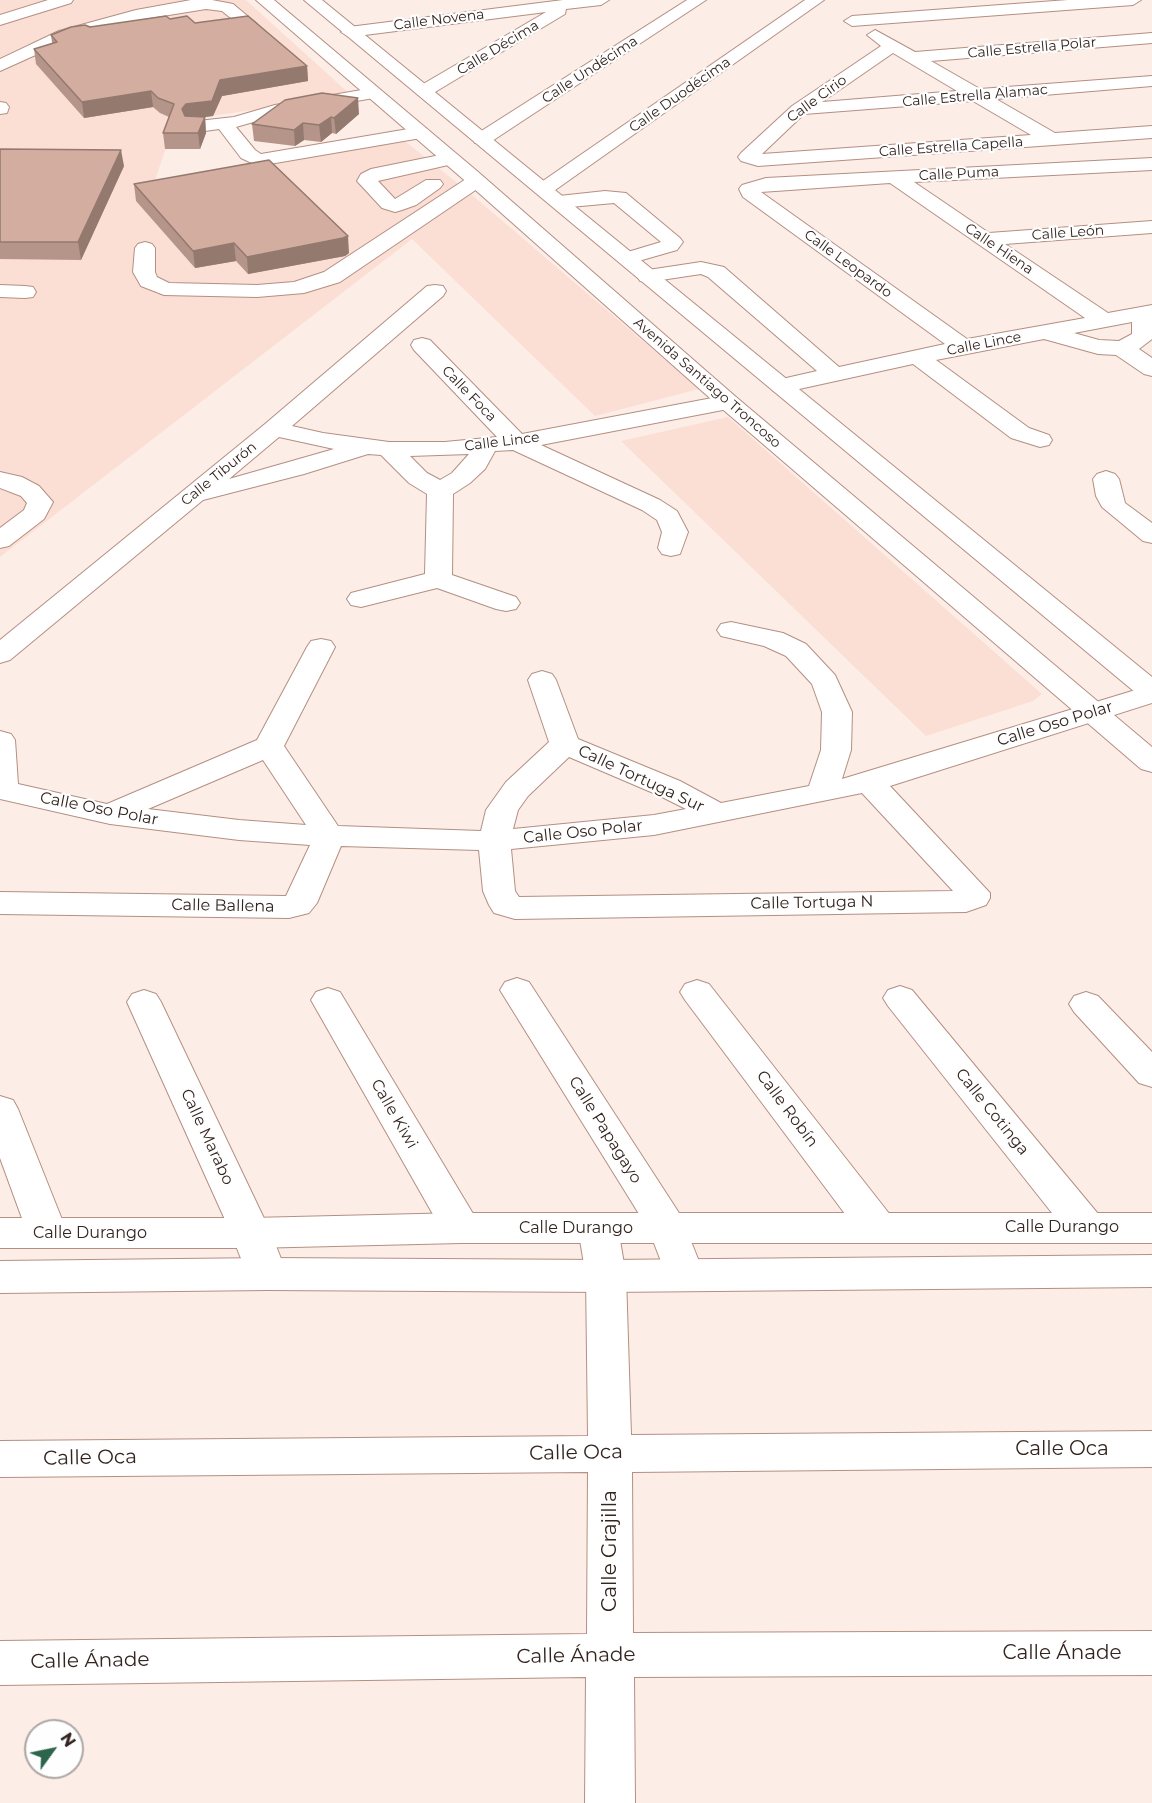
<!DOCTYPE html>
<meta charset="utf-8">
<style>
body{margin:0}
#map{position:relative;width:1152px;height:1803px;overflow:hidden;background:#fdede7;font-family:Montserrat,sans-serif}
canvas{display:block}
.north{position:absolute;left:24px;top:1719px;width:60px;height:60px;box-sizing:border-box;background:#fefefe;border:2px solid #ada7a5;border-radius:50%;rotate:57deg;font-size:16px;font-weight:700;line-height:24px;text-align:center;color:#33241f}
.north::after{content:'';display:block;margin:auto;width:21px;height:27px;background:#2c644c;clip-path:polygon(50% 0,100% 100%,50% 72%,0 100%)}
</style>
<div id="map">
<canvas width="1152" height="1803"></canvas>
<div class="north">N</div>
</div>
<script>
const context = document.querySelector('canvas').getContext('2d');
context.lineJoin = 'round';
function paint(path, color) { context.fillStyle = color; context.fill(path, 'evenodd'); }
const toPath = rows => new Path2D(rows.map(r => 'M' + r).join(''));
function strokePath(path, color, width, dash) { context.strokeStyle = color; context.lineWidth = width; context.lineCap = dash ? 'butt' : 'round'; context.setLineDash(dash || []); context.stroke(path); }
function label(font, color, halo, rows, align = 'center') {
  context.font = font + ' Montserrat,sans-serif'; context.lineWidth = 4.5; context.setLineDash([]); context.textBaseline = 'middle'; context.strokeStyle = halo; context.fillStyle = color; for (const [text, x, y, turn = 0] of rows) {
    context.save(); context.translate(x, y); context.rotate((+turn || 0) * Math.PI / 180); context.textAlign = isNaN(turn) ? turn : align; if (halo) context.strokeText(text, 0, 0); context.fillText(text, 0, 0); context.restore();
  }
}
const built = toPath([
 [0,0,246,0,352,96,175,121,155,180,401,138,471,194,699,389,595,416,412,239,0,557],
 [728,417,736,424,1042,694,1033,701,926,736,621,441]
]);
const minor = toPath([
 [48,0,73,0,71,3,0,25,0,15,48,0],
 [191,0,212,0,233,4,257,24,255,28,243,28,222,11,206,9,138,20,71,39,0,71,0,59,59,31,136,10,191,0],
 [563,0,609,0,601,5,566,9,565,14,430,95,424,96,418,95,415,91,418,87,546,12,349,37,341,32,349,27,563,0],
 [687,0,706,0,489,143,475,143,473,139,475,135,687,0],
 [805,0,824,0,551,193,537,193,534,189,537,185,805,0],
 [1068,0,1141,0,1133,5,852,26,844,21,852,16,1068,0],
 [875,30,915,52,1152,33,1152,43,931,61,980,89,1152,76,1152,86,996,99,1055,133,1152,126,1152,138,758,166,741,161,738,157,741,153,792,106,881,46,867,35,875,30],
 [893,53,957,91,822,102,893,53],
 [973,101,1031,135,762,154,804,114,973,101],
 [373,88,379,89,382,93,379,97,278,115,236,127,255,150,261,154,420,127,427,129,429,133,427,137,258,166,241,158,219,129,205,131,198,129,196,125,198,121,234,117,275,105,373,88],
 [0,102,6,103,9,107,7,113,0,114,0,102],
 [450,153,457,155,460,159,457,163,378,181,395,199,426,180,440,180,443,184,440,188,416,205,402,210,395,212,382,208,357,181,361,174,371,169,450,153],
 [1152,158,1152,170,914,182,989,233,1152,221,1152,233,1005,244,1108,313,1152,305,1152,339,1139,349,1152,358,1152,376,1144,374,1116,355,1098,354,1044,339,936,360,1029,428,1049,435,1052,440,1049,445,1040,447,1011,438,913,364,781,393,773,391,769,386,773,381,817,371,708,277,701,274,648,282,640,281,637,276,640,271,648,270,701,262,724,267,839,367,945,344,743,197,739,189,742,185,766,178,1152,158],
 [890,183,1085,318,967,339,761,192,890,183],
 [1132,322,1132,334,1119,341,1099,340,1074,333,1132,322],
 [476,175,483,177,486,181,483,185,340,282,304,293,257,297,164,295,141,286,133,272,135,248,138,244,145,242,152,244,155,248,155,272,157,277,169,283,257,285,294,282,324,272,469,177,476,175],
 [605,191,626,193,680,238,683,242,677,250,628,264,621,262,618,258,621,254,661,242,614,203,559,208,552,206,549,202,552,198,559,196,605,191],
 [0,285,25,286,33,287,36,292,33,297,25,298,0,297,0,285],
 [435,285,443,286,446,291,443,296,292,426,323,433,389,442,445,442,497,437,414,350,411,345,414,340,422,338,430,340,522,434,728,395,736,397,740,402,736,407,728,409,541,445,660,500,677,511,688,532,680,554,671,556,662,554,658,548,662,532,657,520,642,510,513,450,495,451,485,469,470,483,453,494,452,575,516,597,520,603,516,609,506,611,496,609,437,588,361,607,351,605,347,599,351,593,425,574,427,494,409,483,381,455,368,454,304,474,203,500,10,660,0,663,0,640,265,424,427,286,435,285],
 [279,437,334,449,229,479,279,437],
 [469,454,452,473,440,480,427,473,410,456,469,454],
 [1106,471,1115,474,1119,479,1125,503,1152,523,1152,543,1143,541,1102,507,1096,496,1093,479,1097,474,1106,471],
 [0,472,22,477,39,486,53,502,44,519,9,546,0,548,0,528,24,510,27,503,21,496,0,488,0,472],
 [731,622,783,633,806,644,835,675,852,712,851,750,842,779,1152,685,1152,703,890,786,990,893,990,898,986,905,966,912,515,919,494,913,489,905,483,891,479,850,341,846,317,903,309,913,289,918,0,914,0,892,286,896,310,845,239,840,110,824,0,799,0,731,11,734,15,740,18,784,107,804,257,740,307,647,311,641,321,639,331,641,335,647,284,746,338,826,481,831,486,810,506,782,549,742,528,680,532,674,542,671,552,674,556,680,578,739,680,781,721,803,809,786,821,750,822,712,812,684,786,656,764,646,721,636,717,630,721,624,731,622],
 [569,757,658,795,686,809,654,815,513,829,518,810,528,796,569,757],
 [263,760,306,825,239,820,148,809,263,760],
 [862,793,953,891,519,897,515,891,511,849,654,835,862,793],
 [517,978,529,982,681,1216,704,1274,698,1285,684,1290,670,1285,649,1230,500,990,505,982,517,978],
 [697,980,709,984,891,1216,897,1227,891,1238,877,1242,863,1238,685,1000,680,992,685,984,697,980],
 [900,986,912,990,1099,1215,1105,1226,1099,1237,1085,1241,1071,1237,888,1006,883,998,888,990,900,986],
 [328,988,340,992,475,1217,481,1228,475,1239,461,1243,447,1239,311,1000,316,992,328,988],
 [144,990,156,994,161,1002,271,1233,287,1274,281,1285,267,1290,253,1285,247,1274,231,1233,127,1002,132,994,144,990],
 [1086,992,1098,996,1152,1052,1152,1087,1139,1083,1074,1012,1069,1004,1074,996,1086,992],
 [0,1096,13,1100,18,1109,67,1232,61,1243,47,1247,33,1243,27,1232,0,1158,0,1096],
 [598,1213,612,1217,618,1228,626,1276,631,1435,1152,1431,1152,1467,632,1472,633,1633,1152,1631,1152,1675,634,1677,635,1803,585,1803,586,1677,0,1685,0,1641,587,1634,588,1472,0,1477,0,1441,588,1436,586,1276,578,1228,584,1217,598,1213]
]);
const major = toPath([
 [256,0,274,0,477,171,736,397,1152,747,1152,772,1141,769,720,407,463,179,256,0],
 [304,0,322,0,1152,677,1152,701,1142,698,304,0],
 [461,1213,1152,1213,1152,1243,461,1243,251,1248,0,1248,0,1218,251,1218,461,1213],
 [1152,1255,1152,1287,606,1292,267,1290,0,1293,0,1261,267,1258,606,1260,1152,1255]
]);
const wall = toPath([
 [170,19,195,23,307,66,308,81,222,96,213,116,205,117,206,133,200,149,165,149,163,133,169,117,160,113,153,107,84,118,36,64,34,49,52,43,51,35,90,27],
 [359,114,336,134,332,133,321,142,304,140,295,146,254,141,252,124],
 [0,149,124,166,81,260,0,259],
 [134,184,349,253,345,256,248,274,236,261,195,268,136,201]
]);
const shadedWall = toPath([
 [307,66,308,81,222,96,213,116,205,117,206,133,200,149,198,133,187,120,182,109,186,104,220,80],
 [151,91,153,107,84,118,82,102],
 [358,98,359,114,336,134,334,118],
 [331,117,332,133,321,142,319,125],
 [303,123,304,140,295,146,294,130],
 [121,150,124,166,81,260,78,242],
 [348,236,349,253,345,256,248,274,247,257],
 [234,243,236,261,195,268,193,251]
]);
const building = toPath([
 [166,16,170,19,187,16,195,23,248,16,307,66,220,80,212,101,186,104,182,109,185,116,205,117,198,133,163,133,174,104,158,98,151,91,82,102,34,49,57,42,51,35,71,27,85,25,90,27,166,16],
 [322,93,358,98,334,118,331,117,319,125,303,123,294,130,252,124,285,100,322,93],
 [0,149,121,150,78,242,0,242,0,149],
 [269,160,348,236,343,238,247,257,234,243,193,251,134,184,269,160]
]);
const farStreetnames = [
 ["Calle Novena",439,20,-7],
 ["Calle Décima",498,48,-31],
 ["Calle Estrella Polar",1032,48,-5],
 ["Calle Undécima",590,70,-33],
 ["Calle Duodécima",680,95,-35],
 ["Calle Estrella Alamac",975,96,-5],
 ["Calle Cirio",817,99,-36],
 ["Calle Estrella Capella",951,147,-4],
 ["Calle Puma",959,174,-3],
 ["Calle León",1068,233,-4],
 ["Calle Hiena",999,249,34],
 ["Calle Leopardo",848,264,36],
 ["Calle Lince",984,344,-11],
 ["Avenida Santiago Troncoso",707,383,41],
 ["Calle Foca",469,394,46],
 ["Calle Lince",502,442,-7],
 ["Calle Tiburón",219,474,-39]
];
const streetNames = [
 ["Calle Oso Polar",1055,724,-17],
 ["Calle Tortuga Sur",641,779,25],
 ["Calle Oso Polar",99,809,11],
 ["Calle Oso Polar",583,832,-6],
 ["Calle Tortuga N",812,903,-1],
 ["Calle Ballena",223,906,1],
 ["Calle Robín",787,1109,53],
 ["Calle Cotinga",992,1112,51],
 ["Calle Kiwi",394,1114,60],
 ["Calle Papagayo",605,1130,58],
 ["Calle Marabo",207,1137,65],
 ["Calle Durango",1062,1227],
 ["Calle Durango",576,1228],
 ["Calle Durango",90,1233]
];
const nearStreetnames = [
 ["Calle Oca",1062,1449],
 ["Calle Oca",576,1453,-1],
 ["Calle Oca",90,1458,-1],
 ["Calle Grajilla",610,1551,-90],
 ["Calle Ánade",1062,1653],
 ["Calle Ánade",576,1656,-1],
 ["Calle Ánade",90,1661,-1]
];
paint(built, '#fbded4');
strokePath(minor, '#b48f82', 2);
strokePath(major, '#b48f82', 2);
paint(minor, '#fff');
paint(major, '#fff');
paint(wall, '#b59589');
paint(shadedWall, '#94796f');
paint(building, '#d3ad9f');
strokePath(building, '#94796f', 1.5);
label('14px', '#33241f', '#fefefe', farStreetnames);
label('16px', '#33241f', '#fefefe', streetNames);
label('20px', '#33241f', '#fefefe', nearStreetnames);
</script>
